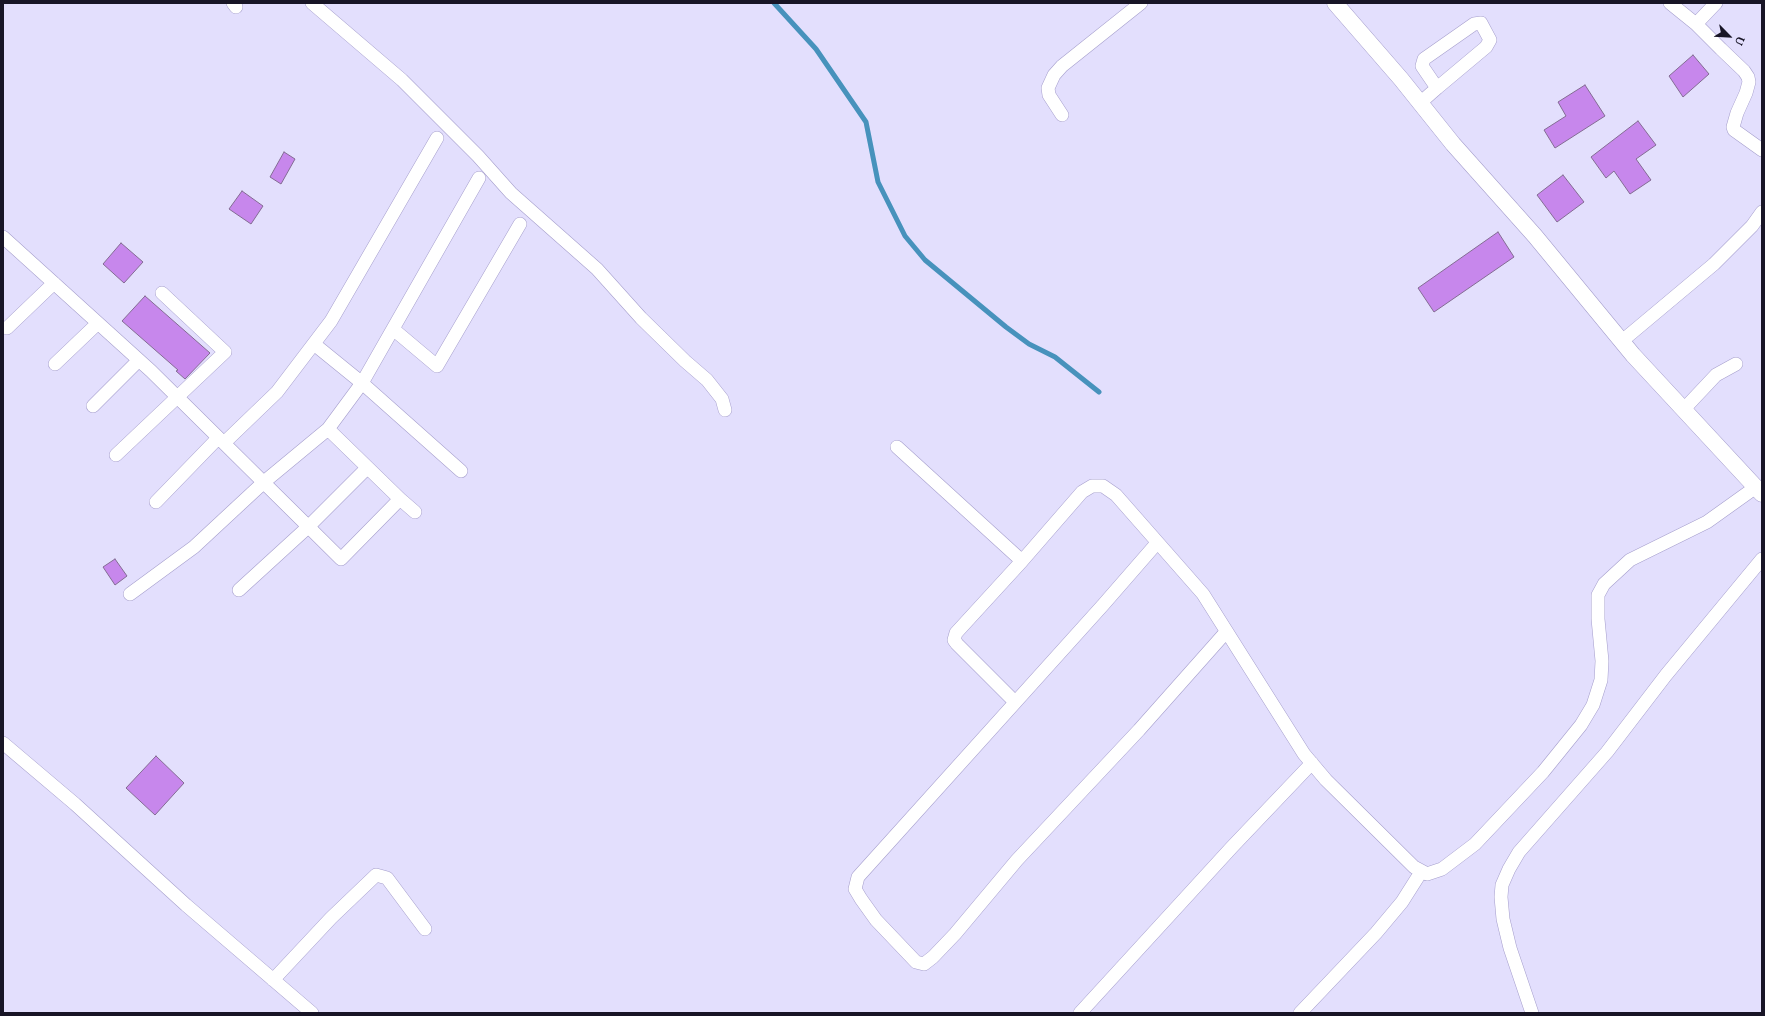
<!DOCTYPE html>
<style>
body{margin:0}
#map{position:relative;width:1765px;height:1016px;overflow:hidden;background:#e3dffd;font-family:Lora,serif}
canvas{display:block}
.frame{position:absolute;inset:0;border:4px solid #181526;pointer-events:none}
.north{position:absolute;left:1709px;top:16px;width:40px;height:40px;-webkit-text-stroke:3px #e3dffd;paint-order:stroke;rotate:114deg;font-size:11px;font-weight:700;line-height:16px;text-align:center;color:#181526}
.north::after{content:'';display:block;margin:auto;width:14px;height:18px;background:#181526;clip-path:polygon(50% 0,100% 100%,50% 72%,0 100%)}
</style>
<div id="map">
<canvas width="1765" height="1016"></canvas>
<div class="frame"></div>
<div class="north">U</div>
</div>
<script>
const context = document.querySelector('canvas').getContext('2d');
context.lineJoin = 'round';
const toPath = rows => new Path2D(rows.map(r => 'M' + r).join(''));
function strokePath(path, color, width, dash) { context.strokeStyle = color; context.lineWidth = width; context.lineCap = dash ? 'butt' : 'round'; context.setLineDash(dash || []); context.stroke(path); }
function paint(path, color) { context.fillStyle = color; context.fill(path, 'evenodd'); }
const stream = toPath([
 [774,3,816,49,866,122,878,182,905,236,925,260,1006,327,1029,344,1055,357,1099,392]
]);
const building = toPath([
 [1693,55,1709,74,1683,97,1669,76,1693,55],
 [1585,85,1605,116,1555,148,1544,130,1566,116,1558,102,1585,85],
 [1638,121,1656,145,1636,159,1651,180,1630,194,1614,171,1606,178,1591,157,1638,121],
 [284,152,295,159,281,184,270,177,284,152],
 [1563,175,1584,202,1557,222,1537,195,1563,175],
 [242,191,263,206,251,224,229,209,242,191],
 [1498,232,1514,257,1434,312,1418,288,1498,232],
 [121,243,143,262,124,283,103,264,121,243],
 [145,296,210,353,185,379,176,371,178,370,122,321,145,296],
 [115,559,127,576,115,585,103,567,115,559],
 [156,756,184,783,155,815,126,788,156,756]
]);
const minor = toPath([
 [233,3,236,7],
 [312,3,402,80,478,156,511,193,597,269,641,318,685,361,707,380,722,399,725,410],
 [1670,3,1696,24],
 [1716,3,1696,24,1721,49,1744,71,1748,77,1749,82,1746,93,1737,113,1733,127,1734,130,1762,150],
 [1420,103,1437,88,1486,47,1490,40,1489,38,1481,23,1474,24,1424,59,1422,66,1437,88],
 [1062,115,1049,95,1048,88,1054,75,1062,66,1141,3],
 [3,237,151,371,341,559,400,499],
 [7,328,54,283],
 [393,329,437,366,520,224],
 [1622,341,1714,264,1752,226,1762,212],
 [314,344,362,383,461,471],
 [55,364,98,323],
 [93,406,139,360],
 [1684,409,1716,375,1736,364],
 [328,429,400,499,415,512],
 [224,443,277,392,331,321,437,138],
 [897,447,1022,561],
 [116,455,225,352,162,293],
 [156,502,218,438],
 [1157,543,1103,605,858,877,855,889,861,899,876,920,916,962,924,964,933,957,955,934,1017,860,1139,730,1226,632],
 [239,590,308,527,367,468],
 [130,594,194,547,264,482,328,429,362,383,479,178],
 [1015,702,957,644,954,640,956,633,1022,561,1082,492,1092,486,1103,486,1116,495,1203,594,1304,754,1326,780,1414,867,1427,874,1442,869,1475,844,1543,772,1581,725,1593,705,1601,680,1602,661,1598,619,1598,595,1604,584,1630,560,1707,522,1756,487],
 [3,743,75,804,186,905,312,1013],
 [273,980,331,918,376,875,387,878,425,929],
 [1080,1013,1232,847,1312,763],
 [1300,1013,1376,933,1402,902,1421,872],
 [1532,1013,1510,948,1503,919,1501,897,1502,885,1509,869,1519,852,1607,752,1666,675,1762,559]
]);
const tertiary = toPath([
 [1335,3,1401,79,1453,144,1535,236,1633,355,1762,494]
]);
strokePath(stream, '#4792bc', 5);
paint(building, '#c787ec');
strokePath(building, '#836b93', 1);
strokePath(minor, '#a59ecc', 14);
strokePath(tertiary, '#a59ecc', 17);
strokePath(minor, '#fff', 13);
strokePath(tertiary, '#fff', 16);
</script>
